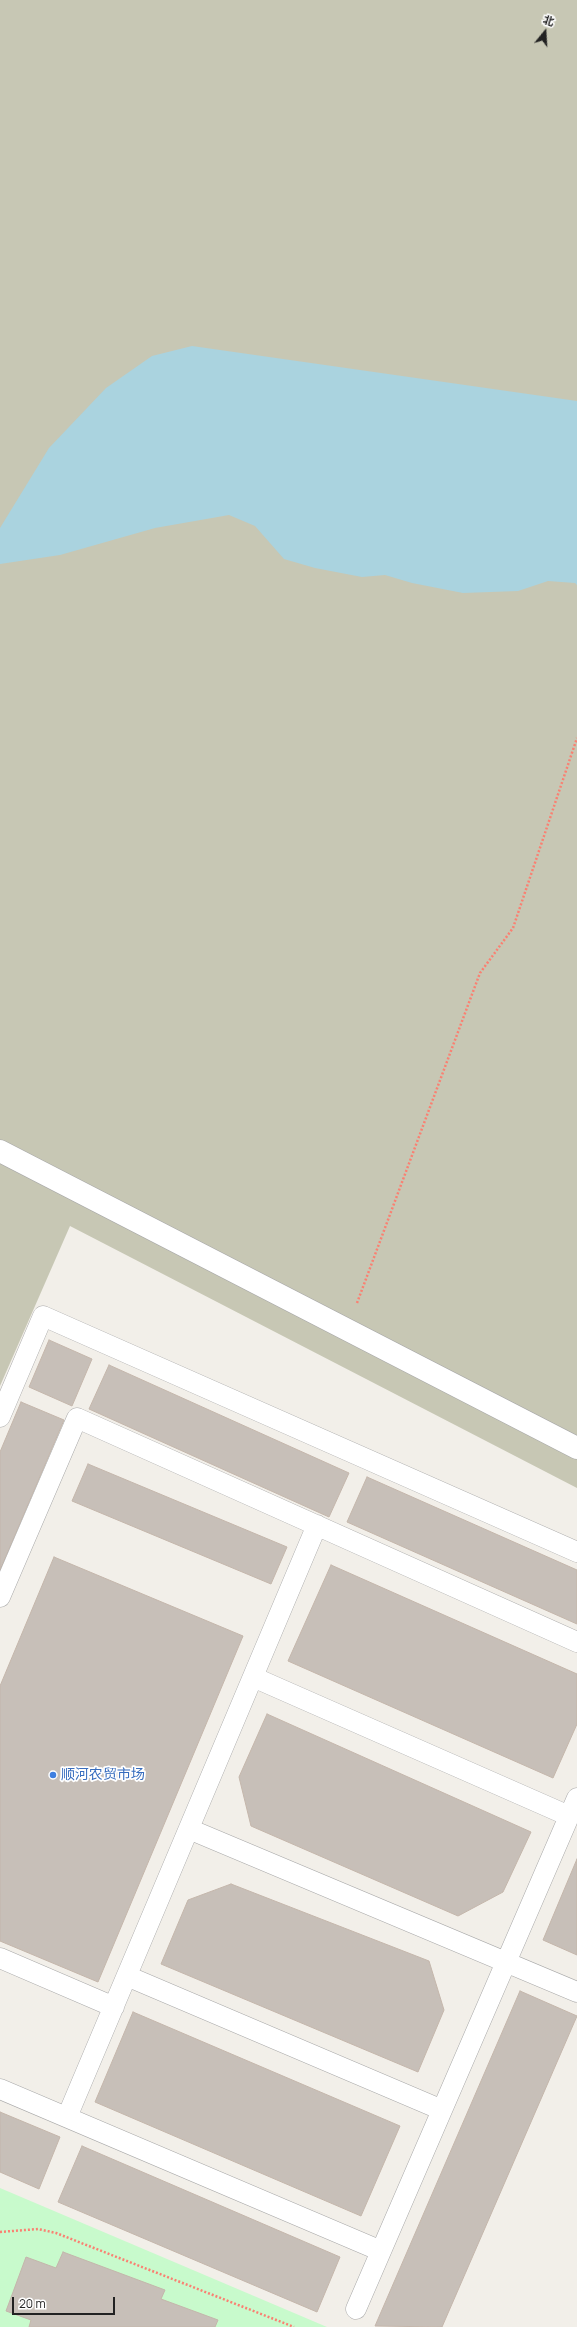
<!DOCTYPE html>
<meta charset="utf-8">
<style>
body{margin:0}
#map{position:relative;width:577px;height:2327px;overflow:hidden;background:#f2efe9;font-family:Manrope,"Noto Sans SC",sans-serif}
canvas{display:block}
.north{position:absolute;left:525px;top:12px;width:40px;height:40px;-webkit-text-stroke:3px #fff;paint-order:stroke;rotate:18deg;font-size:11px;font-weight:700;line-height:16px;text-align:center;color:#222}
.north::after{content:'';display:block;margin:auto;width:14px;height:18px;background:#222;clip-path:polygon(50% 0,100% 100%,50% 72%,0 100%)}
.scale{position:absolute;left:12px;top:2297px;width:103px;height:18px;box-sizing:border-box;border:2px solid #222;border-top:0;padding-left:5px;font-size:12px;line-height:14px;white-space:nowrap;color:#222;-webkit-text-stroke:3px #fff;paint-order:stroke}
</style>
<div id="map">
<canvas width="577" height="2327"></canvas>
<div class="north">北</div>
<div class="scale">20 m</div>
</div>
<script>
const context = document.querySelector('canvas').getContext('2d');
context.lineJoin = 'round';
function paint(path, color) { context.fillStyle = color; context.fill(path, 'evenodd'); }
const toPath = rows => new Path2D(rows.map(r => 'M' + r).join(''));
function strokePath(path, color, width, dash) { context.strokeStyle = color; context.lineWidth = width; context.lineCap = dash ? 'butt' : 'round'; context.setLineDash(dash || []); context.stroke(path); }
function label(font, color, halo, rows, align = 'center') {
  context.font = font + ' Manrope,"Noto Sans SC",sans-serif'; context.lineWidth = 3.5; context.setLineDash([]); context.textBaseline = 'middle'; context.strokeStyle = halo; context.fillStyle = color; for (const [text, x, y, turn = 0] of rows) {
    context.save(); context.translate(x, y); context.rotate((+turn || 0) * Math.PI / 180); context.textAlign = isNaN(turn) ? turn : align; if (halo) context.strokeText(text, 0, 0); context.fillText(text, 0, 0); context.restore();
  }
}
const construction = toPath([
 [0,0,577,0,577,1488,70,1226,0,1386]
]);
const park = toPath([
 [0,2188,327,2327,0,2327]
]);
const water = toPath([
 [192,346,577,401,577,585,575,583,548,581,518,591,463,593,412,583,385,575,362,577,315,568,284,559,255,526,229,515,155,528,60,555,0,564,0,528,49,448,106,388,152,356]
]);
const building = toPath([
 [49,1340,92,1359,72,1406,29,1387,49,1340],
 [109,1365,349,1473,329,1517,89,1409,109,1365],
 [21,1402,64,1420,0,1570,0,1452,21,1402],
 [88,1464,287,1547,271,1584,72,1501,88,1464],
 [367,1477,577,1570,577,1624,347,1522,367,1477],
 [54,1557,243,1636,98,1982,0,1941,0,1686,54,1557],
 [331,1565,577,1674,577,1724,553,1778,288,1661,331,1565],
 [267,1714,531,1832,503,1892,458,1916,251,1826,239,1777,267,1714],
 [577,1859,577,1955,543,1940,577,1859],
 [231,1884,429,1961,444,2010,418,2072,161,1964,188,1900,231,1884],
 [520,1991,577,2016,442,2327,375,2326,520,1991],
 [133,2012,400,2126,361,2216,95,2102,133,2012],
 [0,2112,60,2137,39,2189,0,2172,0,2112],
 [82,2146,340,2257,317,2312,58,2202,82,2146],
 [63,2252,165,2290,161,2299,218,2320,215,2327,29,2327,31,2320,6,2311,26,2257,56,2268,63,2252]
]);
const path = toPath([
 [357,1303,480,973,513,928,577,738],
 [0,2232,38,2229,56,2233,294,2327]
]);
const service = toPath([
 [0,1417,43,1316,577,1552],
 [0,1597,77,1418,577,1642],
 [253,1677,569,1816],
 [189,1829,577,1992],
 [0,1958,114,2007],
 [127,1976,442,2110],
 [0,2089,381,2251],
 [67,2117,317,1525],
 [356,2309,577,1798]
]);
const minor = toPath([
 [0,1151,577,1448]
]);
const markers = [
 [53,1775,4,"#3f7fe0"]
];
const shopNames = [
 ["顺河农贸市场",61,1775]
];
paint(construction, '#c7c7b4');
paint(park, '#c8facc');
paint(water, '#aad3df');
paint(building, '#c7bfb8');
strokePath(building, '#c4b6ab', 1);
strokePath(service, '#a9a9a9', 21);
strokePath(minor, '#a9a9a9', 23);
strokePath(path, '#fa8072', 2.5, [2, 2]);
strokePath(service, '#fff', 20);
strokePath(minor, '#fff', 22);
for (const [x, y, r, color] of markers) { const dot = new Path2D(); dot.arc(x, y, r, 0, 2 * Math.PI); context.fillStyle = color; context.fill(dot); strokePath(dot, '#fff', 1.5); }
label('14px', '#366cbe', '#fff', shopNames, 'left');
</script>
